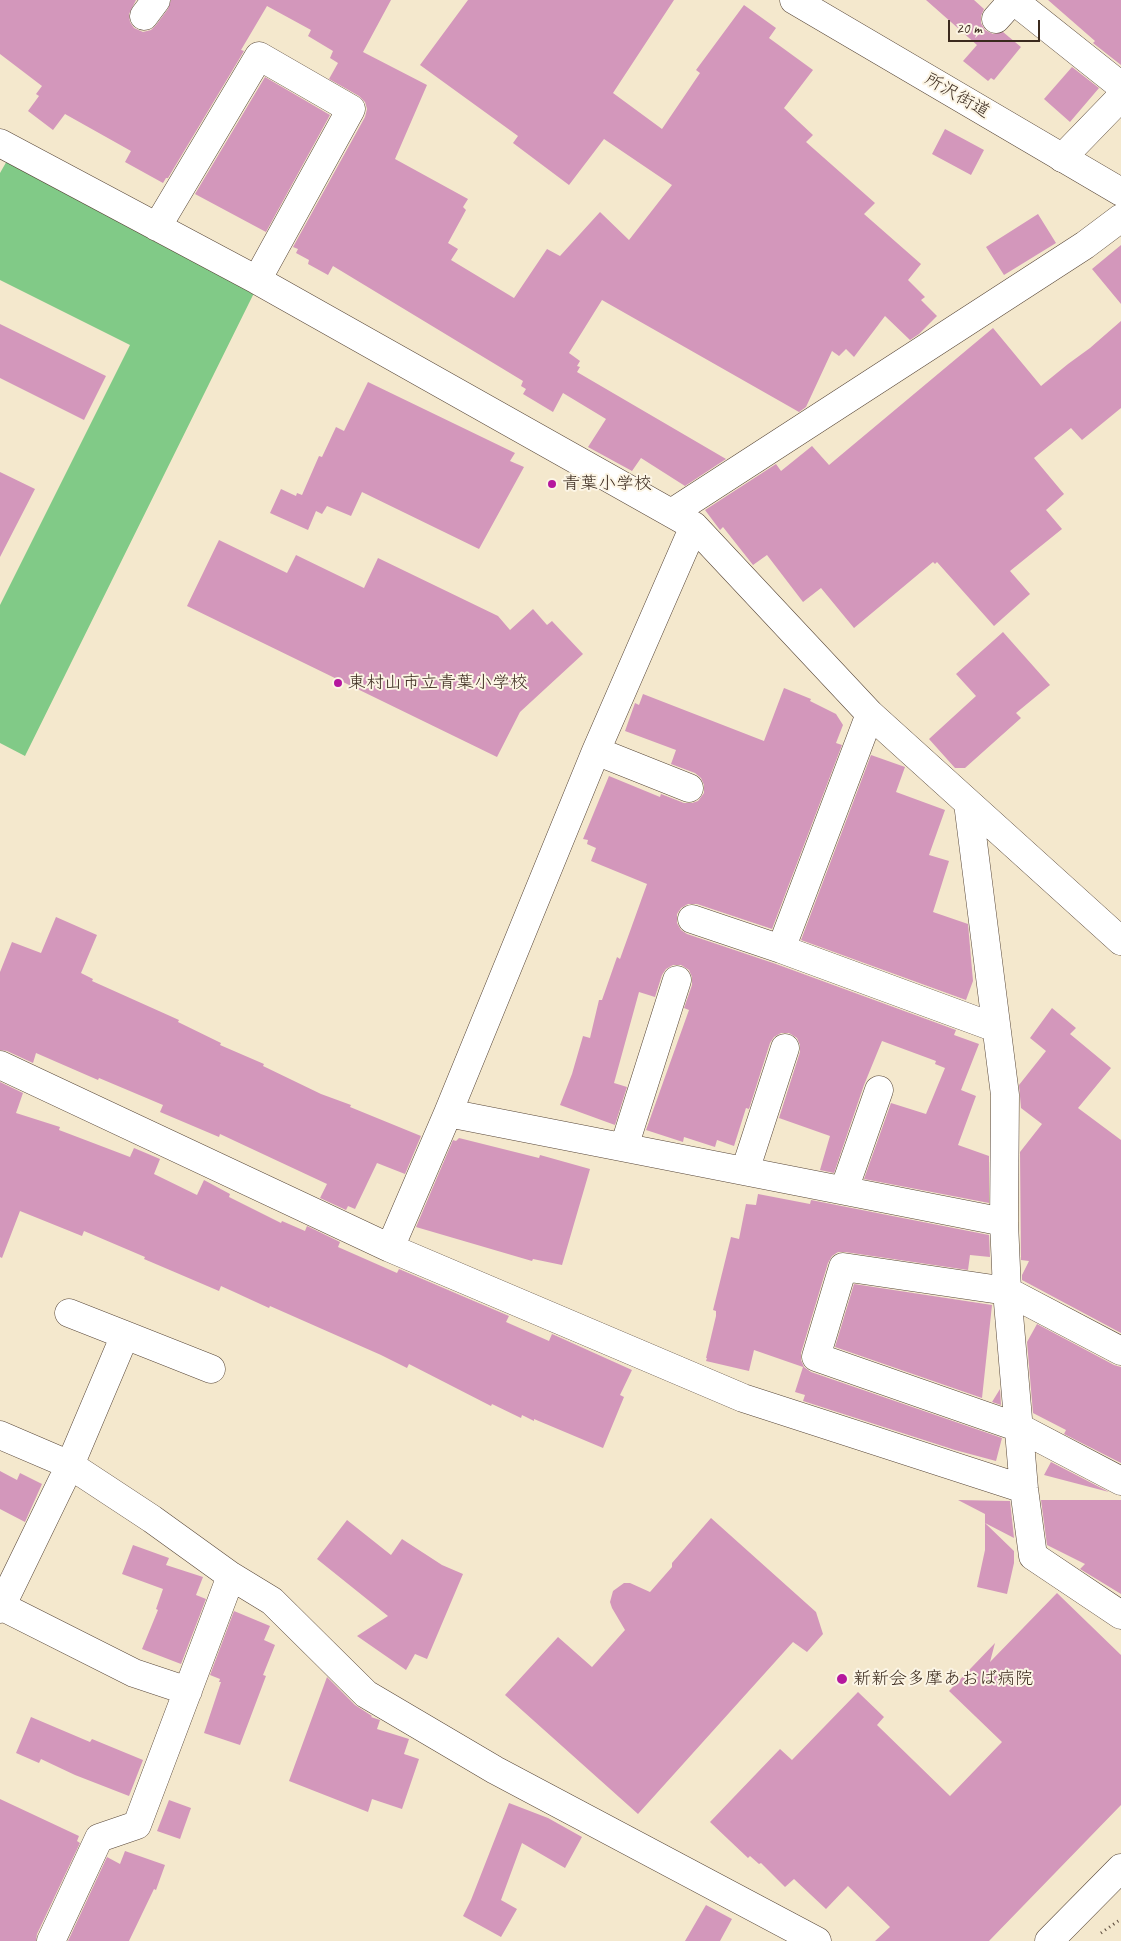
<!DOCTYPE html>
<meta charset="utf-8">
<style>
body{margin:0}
#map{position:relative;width:1121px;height:1941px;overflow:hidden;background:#f4e8cd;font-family:Caveat,sans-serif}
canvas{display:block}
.scale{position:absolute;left:948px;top:20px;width:92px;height:22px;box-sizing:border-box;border:2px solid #3b2a1e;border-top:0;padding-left:6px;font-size:15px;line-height:18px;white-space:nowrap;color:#3b2a1e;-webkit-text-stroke:4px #fcf5e5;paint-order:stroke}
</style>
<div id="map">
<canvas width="1121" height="1941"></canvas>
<div class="scale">20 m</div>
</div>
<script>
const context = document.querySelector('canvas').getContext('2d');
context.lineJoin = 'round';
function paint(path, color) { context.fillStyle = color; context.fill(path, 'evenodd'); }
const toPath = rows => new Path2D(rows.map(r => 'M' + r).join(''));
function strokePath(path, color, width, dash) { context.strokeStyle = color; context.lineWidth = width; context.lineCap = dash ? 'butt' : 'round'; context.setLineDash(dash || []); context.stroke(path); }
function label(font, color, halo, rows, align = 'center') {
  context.font = font + ' Caveat,"Klee One",sans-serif'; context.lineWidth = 4; context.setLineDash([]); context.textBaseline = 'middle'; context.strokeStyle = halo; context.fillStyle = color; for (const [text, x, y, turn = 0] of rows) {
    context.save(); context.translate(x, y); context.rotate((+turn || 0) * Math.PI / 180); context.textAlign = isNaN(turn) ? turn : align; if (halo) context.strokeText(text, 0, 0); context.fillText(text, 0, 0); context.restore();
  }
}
const green = toPath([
 [8,159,254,293,25,756,0,743,0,605,130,345,0,280,0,173]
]);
const building = toPath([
 [0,0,136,0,129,14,130,22,134,28,143,32,151,30,156,25,168,9,171,0,391,0,363,52,427,85,395,159,468,199,463,207,466,210,448,243,458,249,451,260,514,298,547,249,560,256,600,212,629,240,672,185,604,139,569,185,513,143,518,136,420,65,468,0,674,0,613,93,662,129,700,73,696,70,744,5,776,28,769,38,813,70,784,108,813,135,806,142,875,203,864,214,921,264,908,280,925,297,921,300,937,316,919,334,910,340,885,316,854,357,846,349,839,356,832,351,806,407,799,412,602,300,569,353,580,361,577,366,580,367,577,372,726,459,685,486,641,458,632,471,588,447,606,419,563,393,553,412,523,394,526,389,521,386,523,381,333,266,328,275,308,264,309,260,296,253,298,249,293,247,365,117,367,109,365,102,359,96,329,79,338,63,330,58,333,51,308,36,311,30,267,6,241,50,244,51,168,178,166,178,163,183,125,162,131,151,65,114,53,130,28,111,39,96,36,94,42,86,0,54],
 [926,0,974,0,984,9,981,16,981,23,985,30,993,34,1003,32,1021,47,994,80,991,78,988,81,963,61,977,45],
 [1048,0,1121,0,1121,65,1093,43,1095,41],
 [1072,67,1099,88,1070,122,1044,99],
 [265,77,330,115,266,232,195,194],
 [945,129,984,150,971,175,932,154],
 [1038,214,1056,243,1004,275,986,247],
 [1121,245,1121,304,1092,269],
 [1121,321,1121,408,1082,440,1071,428,1034,458,1064,494,1046,510,1062,529,1010,571,1030,594,994,626,937,562,935,564,933,562,854,628,821,588,803,602,767,555,753,565,723,527,720,530,705,510,776,464,781,471,812,446,829,465,993,328,1041,386,1068,364,1090,348],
 [0,324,106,376,84,420,0,378],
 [368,382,515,453,510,461,524,467,479,549,362,492,351,516,327,506,322,514,316,511,308,530,270,513,281,489,296,496,297,493,302,495,319,456,322,457,336,427,344,431],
 [0,472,35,489,0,557],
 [219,540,287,573,296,555,364,588,378,558,498,616,510,630,533,609,547,625,552,621,583,654,520,712,497,757,187,606],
 [1003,632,1050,685,1016,713,1021,718,965,768,955,768,929,739,976,696,956,674],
 [784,688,811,699,810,701,836,714,843,725,836,743,842,745,772,929,697,904,688,904,681,908,677,914,677,923,681,930,687,934,776,964,956,1030,954,1035,979,1044,961,1090,976,1096,958,1145,989,1156,989,1203,864,1179,891,1103,926,1114,945,1068,935,1064,936,1061,882,1041,864,1085,834,1173,820,1170,830,1136,779,1118,800,1052,800,1045,797,1038,789,1033,781,1033,774,1037,770,1043,749,1109,746,1108,734,1146,717,1140,715,1147,684,1137,683,1142,646,1130,689,1010,684,1008,692,985,692,977,689,970,681,965,673,965,666,969,662,975,655,997,639,992,614,1083,627,1087,615,1125,560,1105,572,1074,583,1036,590,1038,599,1000,602,1000,617,957,620,959,647,884,591,861,596,848,587,844,588,840,583,839,609,776,660,797,661,794,684,803,692,803,698,801,704,793,704,785,701,778,695,773,671,764,676,750,625,731,635,703,639,705,643,694,764,741],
 [871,755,905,767,896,792,945,810,929,855,949,861,933,912,968,924,973,981,966,1000,801,940],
 [56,917,97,935,81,973,93,979,92,981,179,1020,178,1022,221,1043,220,1045,264,1064,263,1066,321,1094,351,1105,350,1107,421,1136,405,1174,377,1163,355,1209,348,1206,346,1210,320,1198,327,1184,220,1134,219,1137,160,1112,163,1105,99,1078,98,1080,36,1053,33,1063,7,1051,0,1050,0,972,12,942,41,953],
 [1052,1008,1076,1028,1070,1034,1111,1068,1078,1108,1121,1140,1121,1333,1022,1280,1022,1275,1029,1261,1021,1260,1020,1152,1042,1124,1021,1108,1019,1085,1046,1051,1030,1038],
 [0,1082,23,1093,16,1113,60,1127,59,1130,130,1157,134,1148,160,1159,154,1174,197,1195,204,1180,230,1194,229,1197,281,1223,282,1221,305,1231,307,1226,340,1242,338,1247,397,1273,399,1269,509,1316,506,1322,549,1341,552,1334,632,1370,620,1395,624,1397,603,1448,534,1419,534,1421,522,1415,521,1418,492,1404,491,1406,409,1364,407,1368,381,1355,270,1306,269,1308,221,1286,219,1291,144,1259,145,1257,84,1231,82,1236,20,1211,2,1258,0,1257],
 [459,1138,539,1158,540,1155,590,1169,562,1265,533,1259,532,1261,416,1227,453,1140,456,1141],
 [758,1194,810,1204,811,1200,989,1235,990,1257,970,1255,968,1270,845,1252,838,1252,832,1256,828,1263,801,1353,801,1360,804,1367,811,1372,1002,1438,996,1461,955,1450,803,1401,805,1395,795,1392,803,1367,754,1350,749,1371,706,1361,707,1358,706,1358,716,1316,716,1311,713,1310,731,1237,739,1239,746,1204,756,1205],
 [854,1284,992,1305,982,1398,835,1347],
 [1037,1324,1114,1365,1121,1367,1121,1463,1064,1434,1066,1430,1033,1413,1027,1342],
 [1000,1389,1001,1405,992,1402],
 [1051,1462,1109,1492,1044,1475],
 [0,1471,17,1480,20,1473,42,1484,25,1522,0,1509],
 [958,1500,1010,1501,1014,1538,985,1523,985,1514],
 [1041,1500,1121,1500,1121,1594,1080,1569,1085,1564,1047,1545],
 [711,1518,816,1612,823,1634,807,1652,793,1642,638,1814,505,1695,558,1637,592,1667,625,1630,612,1608,610,1602,613,1591,624,1583,630,1583,650,1592,672,1567,672,1563],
 [347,1520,391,1555,402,1539,442,1565,463,1574,427,1659,415,1654,406,1670,357,1636,388,1616,317,1559],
 [985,1523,1014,1551,1014,1563,1007,1594,977,1587,985,1550],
 [133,1545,169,1558,166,1565,203,1577,196,1595,206,1599,181,1664,142,1649,158,1610,156,1609,163,1589,122,1574],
 [1057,1593,1121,1655,1121,1805,989,1941,875,1941,890,1927,848,1886,826,1909,794,1879,785,1887,761,1863,759,1864,750,1856,748,1858,710,1822,780,1749,792,1760,858,1692,884,1717,877,1725,950,1796,1002,1742,949,1691,995,1643,990,1662],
 [234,1611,270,1626,264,1640,275,1645,263,1675,266,1676,240,1745,204,1733,221,1682,219,1682,220,1679,210,1675],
 [327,1677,355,1705,372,1716,371,1717,380,1720,377,1729,409,1739,404,1754,419,1759,402,1809,372,1799,368,1812,289,1781],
 [31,1717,90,1742,92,1739,143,1760,129,1796,75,1775,41,1759,39,1763,16,1753],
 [0,1799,79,1836,77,1841,80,1843,37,1934,36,1941,0,1941],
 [169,1800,191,1808,180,1839,157,1831],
 [509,1803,548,1818,582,1837,565,1868,522,1843,501,1900,517,1909,501,1937,463,1916,471,1900],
 [125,1851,165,1865,156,1890,154,1889,129,1941,68,1941,107,1857,120,1864],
 [706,1905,732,1919,720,1941,685,1941]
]);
const path = toPath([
 [1101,1933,1121,1919]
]);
const minor = toPath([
 [1013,0,1121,86],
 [144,16,156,0],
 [996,19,1013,0],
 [0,143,257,280,694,526,870,714,1121,941],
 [1062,158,1121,97],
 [157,227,259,56,351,109,257,280],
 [673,512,1085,245,1121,218],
 [870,714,781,949,996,1028],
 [596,751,689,788],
 [968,803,1005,1095,1004,1222,1007,1291,1024,1489,1033,1556,1121,1615],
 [692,919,781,949],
 [0,1065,390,1248,743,1398,1024,1489],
 [448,1113,1004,1222],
 [624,1147,677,980],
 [745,1171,785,1048],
 [844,1190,879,1090],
 [390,1248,448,1113,596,751,694,526],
 [69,1313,125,1335],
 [1121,1351,1007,1291,843,1267,816,1357,1020,1428,1121,1481],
 [0,1435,70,1465,152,1519,231,1576,272,1601,366,1694,495,1770,817,1941],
 [1,1606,134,1673,188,1691],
 [0,1609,70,1465,125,1335,211,1369],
 [51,1941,99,1838,137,1825,231,1576]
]);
const major = toPath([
 [794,0,1121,192],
 [1049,1941,1121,1868]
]);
const markers = [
 [552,484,5,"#b5179e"],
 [338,683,5,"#b5179e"],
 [842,1679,6,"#b5179e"]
];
const streetNames = [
 ["所沢街道",957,96,30]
];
const poiNames = [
 ["青葉小学校",562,484],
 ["東村山市立青葉小学校",348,683],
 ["新新会多摩あおば病院",853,1679]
];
paint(green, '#81ca87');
paint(building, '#d397bb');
strokePath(minor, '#574638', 29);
strokePath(major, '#574638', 29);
strokePath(path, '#574638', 3, [1, 4]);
strokePath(minor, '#fff', 28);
strokePath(major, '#fff', 28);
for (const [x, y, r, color] of markers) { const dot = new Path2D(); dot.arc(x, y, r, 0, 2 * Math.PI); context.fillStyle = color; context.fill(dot); strokePath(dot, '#fcf5e5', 2); }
label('18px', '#3b2a1e', '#fcf5e5', streetNames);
label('18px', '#3b2a1e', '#fcf5e5', poiNames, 'left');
</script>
